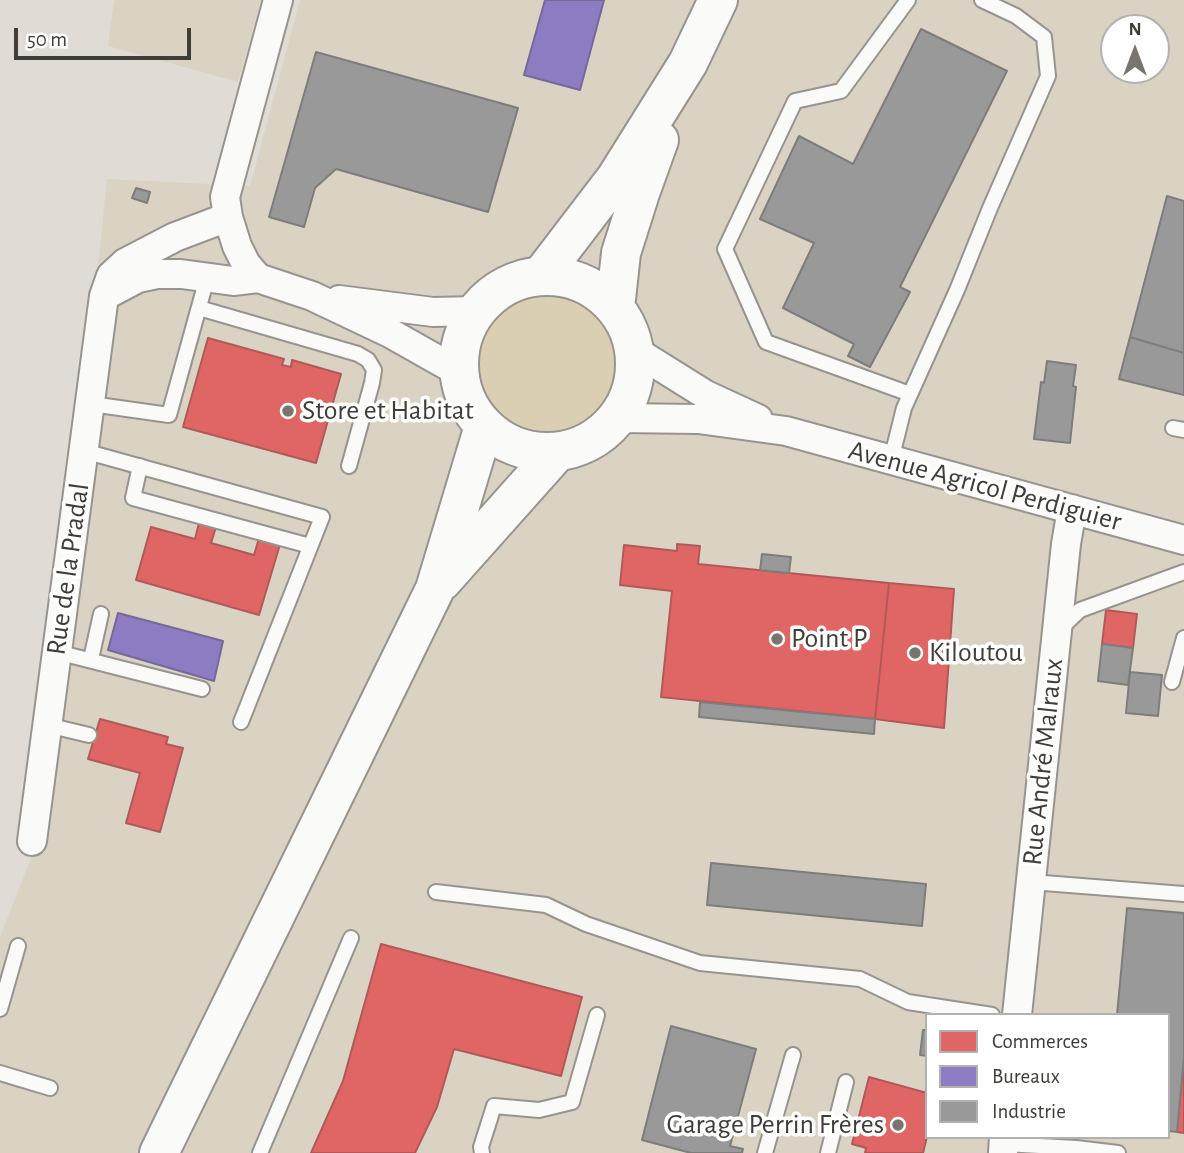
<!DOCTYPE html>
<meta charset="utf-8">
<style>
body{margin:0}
#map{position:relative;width:1184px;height:1153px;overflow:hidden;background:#e0dcd5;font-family:"Alegreya Sans",sans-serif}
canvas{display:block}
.legend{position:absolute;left:925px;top:1013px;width:245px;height:126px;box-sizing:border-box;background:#fff;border:2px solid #b2b1af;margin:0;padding:9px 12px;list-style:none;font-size:21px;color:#3f3d37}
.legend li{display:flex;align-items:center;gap:14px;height:35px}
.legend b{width:35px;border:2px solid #b2b1af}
.north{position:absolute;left:1100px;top:14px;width:70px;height:70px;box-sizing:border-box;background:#fff;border:2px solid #b2b1af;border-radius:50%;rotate:0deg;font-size:19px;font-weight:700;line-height:28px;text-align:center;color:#3f3d37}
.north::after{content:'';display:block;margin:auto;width:24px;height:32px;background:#77756e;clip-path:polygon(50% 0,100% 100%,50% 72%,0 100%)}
.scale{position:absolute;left:14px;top:28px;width:177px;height:32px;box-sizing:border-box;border:4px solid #3f3d37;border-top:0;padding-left:9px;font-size:21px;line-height:24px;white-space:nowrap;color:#3f3d37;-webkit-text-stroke:5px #fff;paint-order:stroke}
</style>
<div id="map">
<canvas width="1184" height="1153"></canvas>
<ul class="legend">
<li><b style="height:19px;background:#e06666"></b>Commerces</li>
<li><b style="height:19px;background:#8e7cc3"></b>Bureaux</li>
<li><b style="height:19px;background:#999"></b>Industrie</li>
</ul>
<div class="north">N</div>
<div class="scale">50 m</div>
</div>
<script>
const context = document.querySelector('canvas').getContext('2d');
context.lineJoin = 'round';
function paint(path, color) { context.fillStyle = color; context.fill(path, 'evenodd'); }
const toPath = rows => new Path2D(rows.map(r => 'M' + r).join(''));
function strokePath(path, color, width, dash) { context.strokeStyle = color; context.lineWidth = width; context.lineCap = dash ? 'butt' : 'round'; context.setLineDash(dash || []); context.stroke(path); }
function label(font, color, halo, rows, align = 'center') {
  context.font = font + ' "Alegreya Sans",sans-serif'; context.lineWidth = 7; context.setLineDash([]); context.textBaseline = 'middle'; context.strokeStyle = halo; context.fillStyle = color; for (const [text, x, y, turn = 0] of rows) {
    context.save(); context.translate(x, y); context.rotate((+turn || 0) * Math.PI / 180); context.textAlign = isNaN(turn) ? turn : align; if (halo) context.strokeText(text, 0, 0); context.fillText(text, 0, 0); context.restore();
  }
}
const built = toPath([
 [114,0,261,0,238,82,108,46],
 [300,0,1184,0,1184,1153,0,1153,0,937,40,835,107,179,250,186],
 [1114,28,1156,28,1156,70,1114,70],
 [927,1015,1168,1015,1168,1137,927,1137]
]);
const green = toPath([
 '477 361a71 71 0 1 1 142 0a71 71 0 1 1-142 0Z'
]);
const shops = toPath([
 [208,338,284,359,282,365,291,367,292,360,341,374,316,463,183,427,208,338],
 [199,523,216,527,211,543,254,555,260,535,281,541,259,615,136,580,151,527,195,539,199,523],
 [677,544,700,546,698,564,889,583,875,719,661,697,672,591,620,585,624,545,677,551,677,544],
 [889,583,954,589,944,728,875,719,889,583],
 [1106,610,1137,614,1133,648,1102,644,1106,610],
 [100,719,168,737,166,744,183,748,160,832,126,823,140,773,88,759,100,719],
 [381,944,582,997,561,1076,454,1049,437,1107,415,1153,311,1153,343,1081,381,944],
 [1184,1056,1184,1133,1177,1132,1184,1056],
 [869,1077,927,1093,927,1137,923,1153,865,1153,866,1148,852,1144,869,1077]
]);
const offices = toPath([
 [545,0,604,0,580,90,524,75,545,0],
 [118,613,223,641,214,681,108,650,118,613]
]);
const industry = toPath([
 [921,29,1007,71,900,287,910,292,870,367,848,356,854,344,783,308,814,243,760,219,799,136,853,164,921,29],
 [316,52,518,108,488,212,336,169,315,188,304,227,269,217,316,52],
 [136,188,150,192,147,203,132,198,136,188],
 [1167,196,1184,201,1184,353,1130,337,1167,196],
 [1130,337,1184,353,1184,395,1119,379,1130,337],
 [1047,361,1076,365,1073,386,1076,387,1070,443,1034,439,1041,382,1044,383,1047,361],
 [762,554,791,557,789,573,760,570,762,554],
 [1102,644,1133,648,1128,685,1098,681,1102,644],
 [1130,672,1162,675,1158,716,1126,713,1130,672],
 [700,702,875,719,874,734,699,717,700,702],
 [711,863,926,884,922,926,707,905,711,863],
 [1127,908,1184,913,1184,1056,1177,1132,1168,1131,1168,1015,1117,1015,1127,908],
 [671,1026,756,1049,730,1146,743,1149,742,1153,691,1153,642,1140,671,1026],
 [923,1030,927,1030,927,1056,920,1055,923,1030]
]);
const service = toPath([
 [908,0,841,91,795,101,725,249,766,342,910,394],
 [199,308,358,354,368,360,374,370,372,383,349,466],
 [91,404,169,415,207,278],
 [1173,428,1184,430],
 [84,451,322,517,241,722],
 [891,460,904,408,957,290,990,208,1048,76,1044,37,1016,16,982,0],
 [140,466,133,498,310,546],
 [1060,629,1080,610,1184,572],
 [57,652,202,689],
 [91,659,101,614],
 [1172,682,1184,638],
 [47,725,89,735],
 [1031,882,1184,894],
 [436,892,546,905,586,924,700,963,860,979,908,1002,992,1015],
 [0,1009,18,946],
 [0,1073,50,1088],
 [1004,1144,1076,1148,1118,1153],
 [260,1153,351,938],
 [482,1153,481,1147,494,1106,539,1110,572,1102,597,1015],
 [765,1153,793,1055],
 [828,1153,846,1082]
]);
const minor = toPath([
 [278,0,225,197,228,217,237,246,246,264,258,278,312,296,390,333,459,372],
 [106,295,138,278,157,274,181,274,233,281,258,278],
 [339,300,433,312,476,311],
 [634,350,706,395,758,419],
 [618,418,698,419,786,431,1184,540],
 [32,841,104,296,111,276,125,263,175,237,228,217],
 [1017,1015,1066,544,1072,509],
 [1003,1153,1004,1137]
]);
const primary = toPath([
 [541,276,616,178,688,63,718,0],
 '459 364a88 88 0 1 1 176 0a88 88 0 1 1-176 0Z',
 [615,308,621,253,640,193,659,140],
 [442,581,557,452],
 [159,1153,435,589,484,426]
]);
const markers = [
 [288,411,7,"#77756e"],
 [777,639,7,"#77756e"],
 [915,653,7,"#77756e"],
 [898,1125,7,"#77756e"]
];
const poiNames = [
 ["Store et Habitat",302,411],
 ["Point P",791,639],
 ["Kiloutou",929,653],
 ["Garage Perrin Frères",884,1125,"right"]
];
const streetNames = [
 ["Avenue Agricol Perdiguier",985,486,15],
 ["Rue de la Pradal",68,569,-82],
 ["Rue André Malraux",1043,762,-84]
];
paint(built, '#dad3c4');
paint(green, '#dbcfb3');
paint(shops, '#e06666');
strokePath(shops, '#b05a58', 2);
paint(offices, '#8e7cc3');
strokePath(offices, '#766999', 2);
paint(industry, '#999');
strokePath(industry, '#7e7d7c', 2);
strokePath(service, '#97948f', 18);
strokePath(minor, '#97948f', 32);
strokePath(primary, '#97948f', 42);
strokePath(service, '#fafaf9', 14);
strokePath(minor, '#fafaf9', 28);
strokePath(primary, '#fafaf9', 38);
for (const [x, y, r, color] of markers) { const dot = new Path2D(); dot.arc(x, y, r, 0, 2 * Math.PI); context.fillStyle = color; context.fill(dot); strokePath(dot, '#fff', 2.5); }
label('28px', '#3f3d37', '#fff', poiNames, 'left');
label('28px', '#3f3d37', '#fff', streetNames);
</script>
